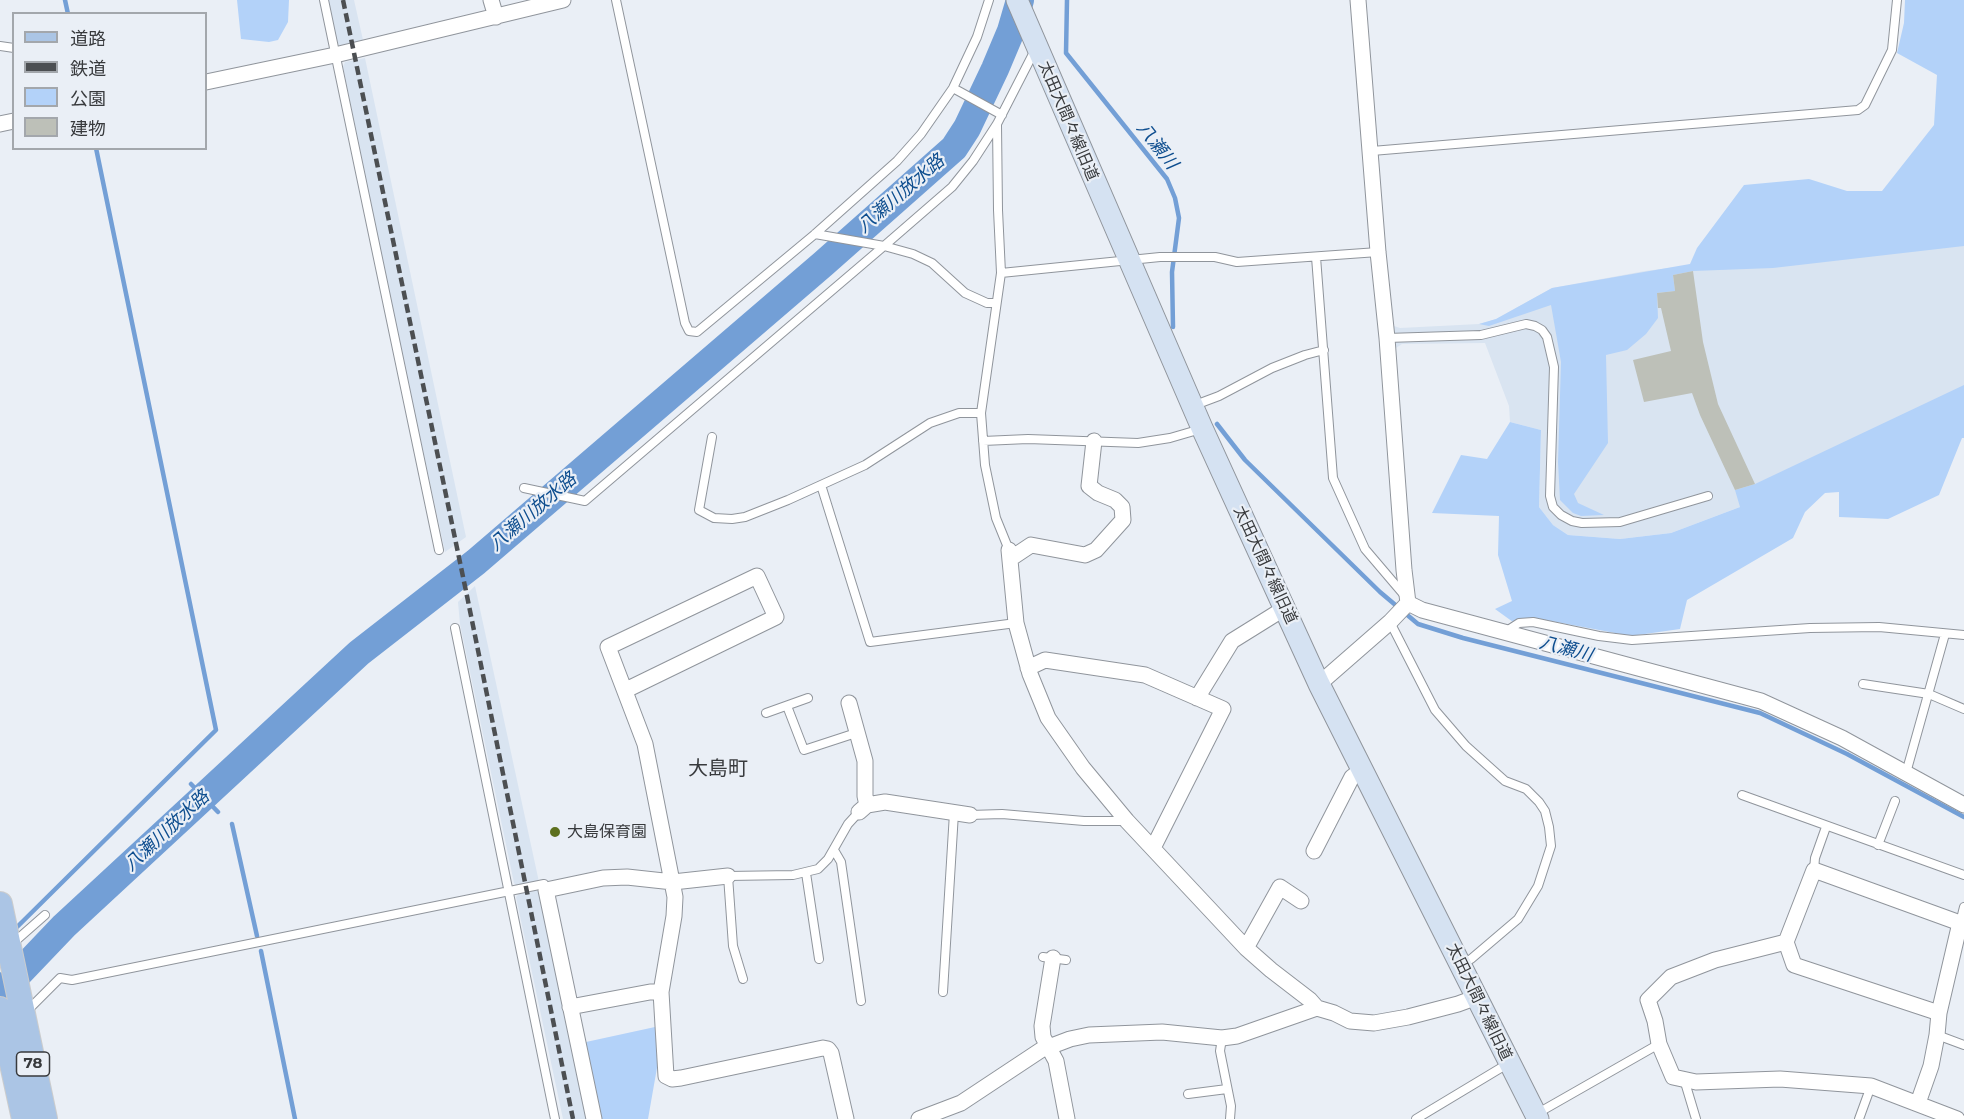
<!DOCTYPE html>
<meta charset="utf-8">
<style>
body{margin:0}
#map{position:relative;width:1964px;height:1119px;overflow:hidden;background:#eaeff6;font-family:Montserrat,"Noto Sans JP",sans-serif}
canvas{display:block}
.legend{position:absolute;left:12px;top:12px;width:195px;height:138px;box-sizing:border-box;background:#eaeff6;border:2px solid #a3a7ac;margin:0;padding:8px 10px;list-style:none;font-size:18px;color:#383a3d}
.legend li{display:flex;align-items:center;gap:12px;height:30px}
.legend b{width:30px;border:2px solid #a3a7ac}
</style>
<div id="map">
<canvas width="1964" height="1119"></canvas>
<ul class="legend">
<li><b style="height:8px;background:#abc5e5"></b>道路</li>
<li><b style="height:8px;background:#4c4f52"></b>鉄道</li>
<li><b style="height:16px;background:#b3d2f9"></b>公園</li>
<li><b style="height:16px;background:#bdc0b8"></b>建物</li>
</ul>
</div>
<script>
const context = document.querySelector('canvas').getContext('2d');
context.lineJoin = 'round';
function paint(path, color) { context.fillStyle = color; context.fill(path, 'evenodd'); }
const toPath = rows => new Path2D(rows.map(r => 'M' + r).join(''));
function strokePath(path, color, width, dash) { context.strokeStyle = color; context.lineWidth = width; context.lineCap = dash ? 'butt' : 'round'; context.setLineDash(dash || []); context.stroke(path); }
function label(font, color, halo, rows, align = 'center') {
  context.font = font + ' Montserrat,"Noto Sans JP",sans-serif'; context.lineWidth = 4.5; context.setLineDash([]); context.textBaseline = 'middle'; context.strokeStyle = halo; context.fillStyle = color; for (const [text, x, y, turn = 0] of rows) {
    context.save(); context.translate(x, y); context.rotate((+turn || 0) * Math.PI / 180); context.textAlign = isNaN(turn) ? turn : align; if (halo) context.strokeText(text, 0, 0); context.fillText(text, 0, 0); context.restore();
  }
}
const built = toPath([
 [328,0,354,0,363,40,340,46,337,43],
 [365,58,466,537,445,552,392,308,343,67,345,62],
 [1964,231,1964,406,1761,499,1671,533,1620,539,1568,535,1553,525,1539,507,1541,430,1510,422,1509,406,1485,343,1402,344,1396,348,1394,326,1400,328,1479,324,1496,319,1552,288,1645,271],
 [475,586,539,882,517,886,514,883,460,624,458,602],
 [539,890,587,1119,563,1119,516,897,519,894]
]);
const green = toPath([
 [237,0,289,0,288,22,278,40,269,42,241,39],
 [1905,0,1964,0,1964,246,1773,268,1693,271,1673,275,1675,291,1657,293,1658,318,1646,334,1627,350,1606,355,1608,443,1574,494,1578,503,1604,515,1581,516,1573,513,1560,500,1558,462,1561,362,1551,305,1489,326,1479,324,1496,319,1552,288,1690,264,1697,248,1744,185,1809,179,1847,191,1882,191,1934,125,1937,75,1897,53,1904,23],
 [1964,385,1964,438,1962,438,1939,495,1888,519,1839,517,1839,492,1825,493,1805,512,1793,538,1687,600,1680,629,1631,636,1535,618,1513,622,1495,609,1512,601,1498,555,1499,516,1432,513,1461,455,1487,459,1510,422,1541,430,1539,507,1553,525,1568,535,1620,539,1671,533,1740,507,1735,490,1755,484],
 [655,1027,658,1062,648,1119,601,1119,586,1042]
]);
const stream = toPath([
 [65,0,68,14],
 [1067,0,1066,53,1167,179,1175,198,1179,218,1172,272,1173,327],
 [1217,424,1245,460,1380,592,1418,624,1463,638,1760,713,1847,754,1964,817],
 [191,784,218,812],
 [232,824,257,936],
 [13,931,216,730,96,148],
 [261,951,295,1119]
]);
const river = toPath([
 [0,993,64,926,359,653,476,562,823,264,954,148,967,128,995,69,1011,31,1020,0]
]);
const building = toPath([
 [1693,271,1703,342,1718,404,1755,484,1735,490,1700,415,1692,393,1644,402,1633,360,1671,351,1661,308,1658,308,1657,293,1675,291,1673,275]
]);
const lane = toPath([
 [324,0,439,550],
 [616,0,685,323,689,331,697,332,815,234,897,161,921,134,953,88,977,37,989,0],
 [0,46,14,48],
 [953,88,1002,115],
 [997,125,998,210,1001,273,981,413,985,465,996,518,1009,550],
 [1372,151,1858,110,1865,105,1892,50,1897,0],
 [815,234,884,246,913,254,932,263,965,293,987,303,996,303],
 [1316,257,1333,478,1365,549,1405,596],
 [1001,273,1160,257,1215,257,1237,262,1378,252],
 [1387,338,1481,335,1526,324,1535,326,1542,330,1547,337,1554,367,1550,496,1553,507,1561,515,1572,521,1582,523,1620,522,1708,496],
 [1195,405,1219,396,1272,368,1305,355,1324,350],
 [712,437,699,510,714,518,732,519,745,517,788,500,865,465,930,423,959,413,981,413],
 [983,441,1028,439,1138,443,1170,438,1201,429],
 [821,485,870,642,1016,623],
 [524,488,585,501,884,246,952,187,973,161,997,124,1035,50],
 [1390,622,1435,710,1466,746,1505,781,1526,789,1539,802,1545,811,1549,827,1551,846,1538,886,1518,919,1471,959,1461,964],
 [455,628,555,1119],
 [1505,632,1519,623,1533,622,1599,636,1632,640,1810,628,1879,627,1964,635],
 [1863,684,1929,694,1964,709],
 [787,706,804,750,856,733],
 [766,713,808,698],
 [1906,773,1945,634],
 [1742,795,1964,875],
 [970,815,1002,814,1084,821,1127,821],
 [1878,845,1895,801],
 [834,850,841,862,861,1001],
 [1814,870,1815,858,1826,827],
 [806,873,819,959],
 [1960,923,1964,907],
 [12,944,45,915],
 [1043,957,1066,960],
 [743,979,733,946,728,876,793,875,818,869,828,859,848,824,859,812],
 [943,992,954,813],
 [26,1012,60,978,72,980,544,884],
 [1937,1035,1964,1045],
 [1222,1038,1220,1051,1231,1106,1230,1119],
 [1684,1079,1696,1119],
 [1188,1094,1227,1089],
 [1538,1113,1659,1044],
 [1416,1119,1509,1063],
 [1859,1119,1871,1086]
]);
const street = toPath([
 [491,0,496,17],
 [1358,0,1378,252,1387,338,1404,570,1408,603,1422,610,1761,701,1842,738,1964,805],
 [206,82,335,55,563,0],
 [0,124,14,121],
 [1009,550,1016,623,1030,674,1048,718,1083,768,1127,821,1246,948,1271,970,1310,1000,1317,1008],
 [1010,559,1031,545,1085,555,1096,550,1123,520,1122,507,1115,500,1098,493,1089,486,1094,441],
 [1028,668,1045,660,1145,675,1223,709,1153,848],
 [1319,684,1390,622,1408,603],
 [626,690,776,617,757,576,608,647,645,744,675,897,674,916,661,992,666,1076,672,1079,681,1078,823,1048,828,1049,831,1053,846,1119],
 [1197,698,1232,641,1285,608],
 [849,703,865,761,865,796,867,805],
 [859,812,867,805,885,802,970,815],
 [1314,851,1352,777,1363,769],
 [1786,942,1715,960,1671,977,1648,1000,1655,1021,1659,1044,1673,1077,1696,1082,1780,1079,1871,1086,1957,1119],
 [1246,948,1280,887,1301,901],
 [1053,958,1042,1026,1043,1037,1056,1061,1067,1119],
 [570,1007,650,992,661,992],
 [1918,1103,1931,1066,1937,1035,1939,1013,1960,923,1814,870,1786,942,1794,965,1939,1013],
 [594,1119,546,890,603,878,627,877,673,882,728,876],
 [919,1119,961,1103,1041,1050,1070,1039,1089,1035,1162,1032,1222,1038,1237,1036,1317,1008,1334,1013,1350,1021,1374,1023,1408,1017,1458,1004,1477,997]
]);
const secondary = toPath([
 [1017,0,1202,428,1319,684,1538,1119]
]);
const primary = toPath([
 [0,904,45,1119],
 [0,1009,24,1119]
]);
const rail = toPath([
 [343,0,467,596,573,1119]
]);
const markers = [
 [555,832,6,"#5d701e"]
];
const shields = [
 [33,1064,33]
];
const shieldNames = [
 ["78",33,1064]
];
const streetNames = [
 ["太田大間々線旧道",1068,121,67],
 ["太田大間々線旧道",1265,565,65],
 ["太田大間々線旧道",1479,1002,64]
];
const poiNames = [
 ["大島保育園",567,832]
];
const waterNames = [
 ["八瀬川",1157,146,52],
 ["八瀬川放水路",901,194,-41],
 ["八瀬川放水路",533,512,-41],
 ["八瀬川",1566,649,15],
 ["八瀬川放水路",167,831,-43]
];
const quarterNames = [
 ["大島町",718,769]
];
paint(built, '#d9e4f1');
paint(green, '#b3d2f9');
strokePath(stream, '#739fd6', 4.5);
strokePath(river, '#739fd6', 28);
paint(building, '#bdc0b8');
strokePath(lane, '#90959c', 10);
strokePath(street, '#90959c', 17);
strokePath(secondary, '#90959c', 23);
strokePath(primary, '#cbcccd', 26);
strokePath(lane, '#fff', 8);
strokePath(street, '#fff', 15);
strokePath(secondary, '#d5e2f2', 21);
strokePath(primary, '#abc5e5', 24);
strokePath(rail, '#4c4f52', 4.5, [9, 4.5]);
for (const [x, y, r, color] of markers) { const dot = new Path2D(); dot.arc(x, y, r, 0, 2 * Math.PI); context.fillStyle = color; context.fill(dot); strokePath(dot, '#eaeff6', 2); }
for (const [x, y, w] of shields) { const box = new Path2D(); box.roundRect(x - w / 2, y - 12, w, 24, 4.5); context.fillStyle = '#eaeff6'; context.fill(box); strokePath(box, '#383a3d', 1.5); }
label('bold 15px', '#383a3d', null, shieldNames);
label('16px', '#383a3d', '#eaeff6', streetNames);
label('16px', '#383a3d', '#eaeff6', poiNames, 'left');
label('italic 18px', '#0e4e8f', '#eaeff6', waterNames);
label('20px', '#383a3d', '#eaeff6', quarterNames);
</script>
